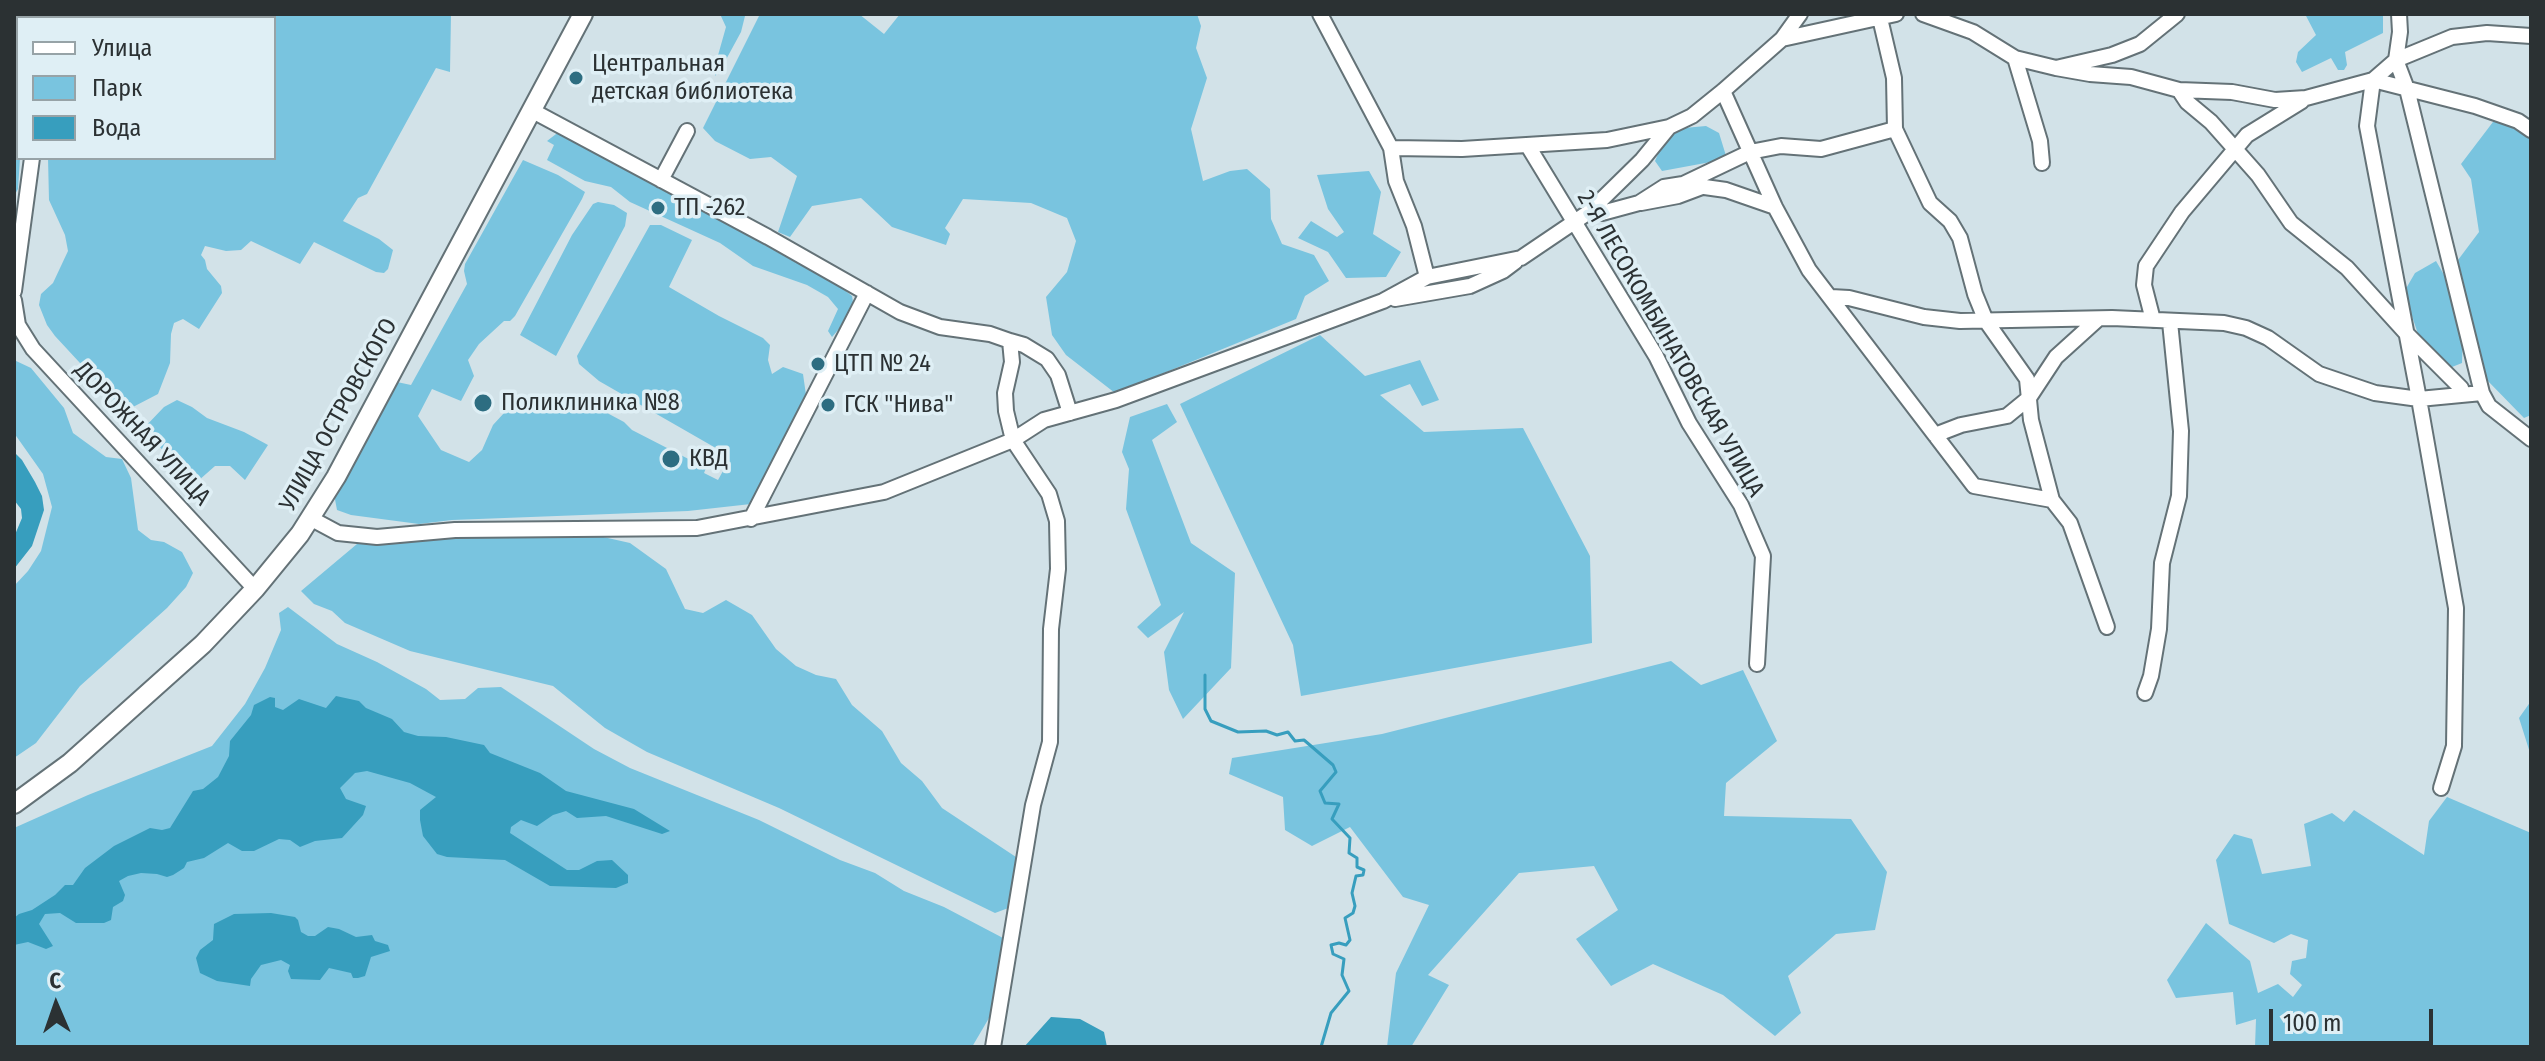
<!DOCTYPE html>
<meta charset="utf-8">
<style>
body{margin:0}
#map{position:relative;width:2545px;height:1061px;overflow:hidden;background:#d2e2e8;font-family:"Fira Sans Condensed",sans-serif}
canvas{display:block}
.frame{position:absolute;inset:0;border:16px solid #2b3133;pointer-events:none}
.legend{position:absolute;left:16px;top:16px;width:260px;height:144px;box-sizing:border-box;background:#dfeff5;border:2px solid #97a3a7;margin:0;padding:10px 14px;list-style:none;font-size:24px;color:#2b3133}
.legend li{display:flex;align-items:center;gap:16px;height:40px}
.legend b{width:40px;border:2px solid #97a3a7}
.north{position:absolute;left:16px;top:965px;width:80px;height:80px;-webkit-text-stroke:6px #dfeff5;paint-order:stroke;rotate:358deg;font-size:22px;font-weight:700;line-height:32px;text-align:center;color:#2b3133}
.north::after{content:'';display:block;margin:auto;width:28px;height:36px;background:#2b3133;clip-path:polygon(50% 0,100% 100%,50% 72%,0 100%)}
.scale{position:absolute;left:2269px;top:1009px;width:164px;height:36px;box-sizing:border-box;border:4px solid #2b3133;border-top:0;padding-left:10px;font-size:24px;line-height:28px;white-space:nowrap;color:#2b3133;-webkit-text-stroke:6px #dfeff5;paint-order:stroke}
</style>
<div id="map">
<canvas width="2545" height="1061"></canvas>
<div class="frame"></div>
<ul class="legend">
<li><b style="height:10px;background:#fff"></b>Улица</li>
<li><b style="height:22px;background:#79c4df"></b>Парк</li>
<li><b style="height:22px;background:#379ebe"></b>Вода</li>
</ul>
<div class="north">С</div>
<div class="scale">100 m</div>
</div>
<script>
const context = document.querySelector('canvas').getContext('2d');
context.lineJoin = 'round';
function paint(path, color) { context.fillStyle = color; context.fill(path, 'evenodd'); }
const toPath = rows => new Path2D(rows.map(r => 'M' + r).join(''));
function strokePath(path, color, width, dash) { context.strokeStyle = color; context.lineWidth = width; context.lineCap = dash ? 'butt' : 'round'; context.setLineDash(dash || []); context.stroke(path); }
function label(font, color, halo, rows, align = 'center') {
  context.font = font + ' "Fira Sans Condensed",sans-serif'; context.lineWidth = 7; context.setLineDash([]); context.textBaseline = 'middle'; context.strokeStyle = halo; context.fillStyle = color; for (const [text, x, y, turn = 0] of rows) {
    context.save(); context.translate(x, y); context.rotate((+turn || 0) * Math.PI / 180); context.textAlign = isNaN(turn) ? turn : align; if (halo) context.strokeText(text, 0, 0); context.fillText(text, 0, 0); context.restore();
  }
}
const green = toPath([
 [14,14,40,14,40,18,18,18,20,158,18,189,14,196],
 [66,14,451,14,450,72,436,68,367,194,358,198,343,221,379,239,393,250,388,269,384,273,376,272,314,242,300,264,251,241,241,250,226,251,205,246,201,255,205,260,207,269,221,286,222,293,199,329,183,319,174,323,171,334,170,363,158,394,131,408,117,403,55,336,47,325,39,305,41,294,53,283,68,251,65,235,49,200,48,158,274,158,274,18,65,18],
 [720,14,745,14,745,16,741,32,722,67,715,76,715,66,726,27],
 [760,14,859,14,884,34,900,14,1197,14,1201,26,1196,48,1207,78,1191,129,1203,181,1230,171,1247,169,1270,189,1271,219,1282,244,1314,255,1329,281,1305,296,1296,319,1115,393,1066,355,1052,335,1046,297,1067,272,1076,241,1067,218,1031,203,963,199,945,228,950,234,946,245,892,227,861,198,812,206,790,237,778,232,797,176,771,157,750,159,715,141,703,128],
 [2305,14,2383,14,2383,33,2345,52,2347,65,2344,70,2338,70,2331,58,2302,72,2296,62,2298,52,2316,35],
 [2496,118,2531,139,2531,415,2524,418,2486,379,2458,260,2479,232,2471,179,2461,164],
 [1706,126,1719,133,1727,159,1662,171,1655,161,1664,140,1684,128],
 [560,131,842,288,852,296,853,302,844,323,832,337,828,331,838,309,828,297,807,285,753,266,720,243,630,202,611,187,585,181,547,160,554,145,547,141],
 [523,160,558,175,585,192,582,199,515,316,510,321,504,321,479,344,468,360,474,376,461,401,432,389,418,416,441,450,469,462,482,450,493,425,504,413,548,398,579,398,624,422,632,430,706,468,704,473,718,480,728,462,721,451,599,381,579,364,577,356,650,225,661,225,692,240,669,287,719,316,763,338,770,345,768,360,772,374,783,367,803,374,806,395,751,504,688,511,452,520,419,524,351,515,337,510,334,494,397,382,411,385,467,284,464,271,465,264],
 [1369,171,1381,192,1373,234,1401,252,1386,277,1346,278,1328,252,1298,238,1311,221,1337,237,1344,232,1328,209,1317,175],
 [598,202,614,205,627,213,625,226,556,356,520,335,572,235,593,204],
 [2436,261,2450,285,2463,332,2462,363,2447,369,2420,340,2404,292,2415,273],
 [1320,335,1365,376,1420,360,1439,400,1422,406,1410,384,1380,395,1424,432,1523,428,1590,556,1592,643,1301,696,1293,645,1180,404],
 [14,360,31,368,64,408,73,433,106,457,122,459,131,478,138,530,151,540,164,542,182,552,193,573,186,587,167,608,80,686,36,743,14,758,14,586,28,571,41,551,52,507,43,474,14,433],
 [177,400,192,407,207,418,244,432,268,445,245,480,230,466,215,466,198,481,188,477,143,429,164,407],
 [1167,404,1177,422,1152,440,1191,543,1235,573,1231,668,1183,719,1169,690,1164,652,1184,612,1148,638,1137,627,1161,605,1126,509,1129,469,1122,452,1130,417],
 [552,533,590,534,630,543,666,569,685,609,703,613,726,600,752,615,776,649,796,666,816,675,836,679,852,705,882,731,901,763,922,781,942,808,1019,859,1011,907,995,913,779,808,647,752,605,728,553,686,410,651,345,623,332,611,314,604,301,591,357,544,389,538,483,534,515,538],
 [288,607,337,644,377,662,426,689,440,700,465,699,478,688,501,687,594,749,630,768,759,820,840,860,875,873,904,891,944,907,1003,938,996,1006,972,1047,14,1047,14,828,88,795,212,746,245,704,265,668,281,630,279,613],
 [1671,661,1701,685,1743,670,1777,741,1726,783,1724,816,1851,819,1887,872,1875,930,1836,934,1788,976,1801,1013,1775,1036,1723,995,1653,964,1611,986,1576,939,1618,910,1594,866,1519,873,1428,975,1449,985,1411,1047,1387,1047,1396,973,1429,905,1403,897,1350,827,1312,846,1285,830,1283,797,1229,774,1232,758,1382,734],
 [2531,701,2531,756,2519,718],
 [2447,797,2531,833,2531,1047,2255,1047,2256,1019,2236,1025,2233,992,2176,998,2167,980,2206,923,2250,961,2258,993,2278,984,2293,997,2302,985,2290,974,2292,961,2306,958,2308,940,2291,934,2274,943,2229,924,2216,860,2234,834,2252,839,2262,874,2311,866,2304,824,2332,813,2344,822,2354,810,2424,855,2429,821]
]);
const water = toPath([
 [14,452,22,460,35,482,42,496,44,510,32,546,14,569,14,537,22,518,21,509,14,500],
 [336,696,359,701,366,708,392,719,404,732,418,736,446,737,484,745,490,753,540,773,566,791,634,809,670,831,662,834,606,816,577,818,566,811,553,815,537,826,521,820,511,827,510,833,567,870,579,870,597,861,612,860,628,875,628,883,616,888,550,886,505,860,447,857,437,854,423,836,420,820,420,810,436,797,410,783,367,771,355,773,340,788,346,799,366,806,363,815,342,838,315,841,300,847,290,840,279,839,254,851,242,851,228,843,204,858,187,862,184,868,173,875,167,877,157,874,141,873,128,876,119,881,125,895,123,901,113,907,111,920,104,923,76,923,60,913,45,914,39,924,53,946,46,949,28,942,14,945,14,918,19,914,32,910,55,895,65,885,73,885,85,868,114,846,150,828,162,830,170,828,193,791,203,789,218,777,229,756,230,741,251,715,254,705,270,697,275,698,275,707,283,710,299,699,326,708],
 [271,913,295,917,298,920,301,932,308,936,315,936,328,927,339,929,356,937,372,935,375,941,388,945,390,951,371,957,365,976,358,978,353,978,351,973,329,968,320,980,291,979,288,971,290,965,281,960,261,965,251,979,250,986,217,981,200,973,196,958,200,950,213,940,214,924,234,914],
 [1051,1017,1080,1019,1104,1032,1107,1047,1024,1047]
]);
const stream = toPath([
 [1205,675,1205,709,1211,721,1238,732,1266,731,1277,735,1288,732,1295,741,1304,740,1333,765,1336,772,1320,791,1325,803,1339,804,1332,819,1350,838,1349,853,1357,858,1357,867,1364,870,1363,875,1356,876,1352,893,1355,906,1353,913,1345,918,1350,940,1346,945,1339,943,1331,945,1333,954,1344,959,1342,975,1349,991,1331,1013,1321,1047]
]);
const street = toPath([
 [1320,14,1391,148,1462,149,1607,140,1669,127,1692,116,1723,91,1782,39,1800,14],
 [1879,14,1894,78,1895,129],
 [1923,14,1973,32,2015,58,2040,141,2042,163],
 [2399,14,2400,32,2396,60,2407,89,2482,393,2489,406,2531,439],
 [53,18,53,14],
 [1782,39,1896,14],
 [2015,58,2056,68,2112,55,2140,44,2177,14],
 [2056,68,2090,74,2131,77,2179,90,2232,92,2275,100,2306,98,2373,80,2396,60,2452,37,2487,33,2531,36],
 [2179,90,2187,102,2211,122,2258,175,2291,223,2347,268,2406,333,2461,388,2463,394],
 [1723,91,1775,207,1809,270,1974,486,2052,500,2070,523,2107,627],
 [531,110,768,237,900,312,940,327,990,334,1010,341,1012,362,1005,393,1006,411,1013,440,1049,494,1057,521,1058,569,1051,629,1050,742,1033,805,993,1047],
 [1528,146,1656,356,1689,423,1741,505,1763,556,1757,664],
 [1391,148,1396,181,1414,226,1427,277],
 [661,180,687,131],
 [1683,184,1750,152,1781,146,1821,149,1895,129,1930,203,1950,221,1960,238,1975,294,1986,321,2027,379,2031,420,2052,500],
 [1641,203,1678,196,1702,187],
 [1589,212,1602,213,1639,203,1664,187,1683,184,1726,190,1775,207],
 [14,291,32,158],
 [1831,297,1849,298,1924,317,1960,321,2112,318,2224,323,2246,328,2268,338,2319,374,2375,393,2419,399,2482,393],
 [1395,299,1470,286,1503,271,1515,262],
 [14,300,18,325,33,349,255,589],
 [2153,320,2144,285,2146,266,2182,212,2247,135,2302,101],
 [1010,341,1024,345,1047,359,1058,375,1070,413],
 [1935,435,1961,425,2007,416,2029,398,2056,357,2098,319],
 [310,518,338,533,377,537,455,530,697,528,884,492,1013,440,1044,420,1116,400,1383,301,1427,277,1521,258,1589,212,1642,160,1669,127],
 [751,519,867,293],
 [2145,693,2151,676,2159,629,2162,563,2179,496,2181,431,2170,322],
 [2441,788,2454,746,2456,608,2419,399,2367,126,2373,80,2475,106,2518,121,2531,130]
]);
const secondary = toPath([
 [14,804,70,763,203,644,255,589,300,534,336,477,583,14]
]);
const markers = [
 [576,78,8,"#2d6d81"],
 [658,208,8,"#2d6d81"],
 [818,364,8,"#2d6d81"],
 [483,403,10,"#2d6d81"],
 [828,405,8,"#2d6d81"],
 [671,459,10,"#2d6d81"]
];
const poiNames = [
 ["Центральная",592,64],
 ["детская библиотека",592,92],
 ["ТП -262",674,208],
 ["ЦТП № 24",834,364],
 ["Поликлиника №8",501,403],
 ["ГСК \"Нива\"",844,405],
 ["КВД",689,459]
];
const streetNames = [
 ["2-Я ЛЕСОКОМБИНАТОВСКАЯ УЛИЦА",1670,344,60],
 ["УЛИЦА ОСТРОВСКОГО",339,415,-61],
 ["ДОРОЖНАЯ УЛИЦА",142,434,47]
];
paint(green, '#79c4df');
paint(water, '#379ebe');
strokePath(stream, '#379ebe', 3);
strokePath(street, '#647277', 18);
strokePath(secondary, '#647277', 22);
strokePath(street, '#fff', 14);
strokePath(secondary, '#fff', 18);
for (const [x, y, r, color] of markers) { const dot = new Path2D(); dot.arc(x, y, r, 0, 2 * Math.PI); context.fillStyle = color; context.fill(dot); strokePath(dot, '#dfeff5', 3); }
label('24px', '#2b3133', '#dfeff5', poiNames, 'left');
label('24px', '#2b3133', '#dfeff5', streetNames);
</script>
